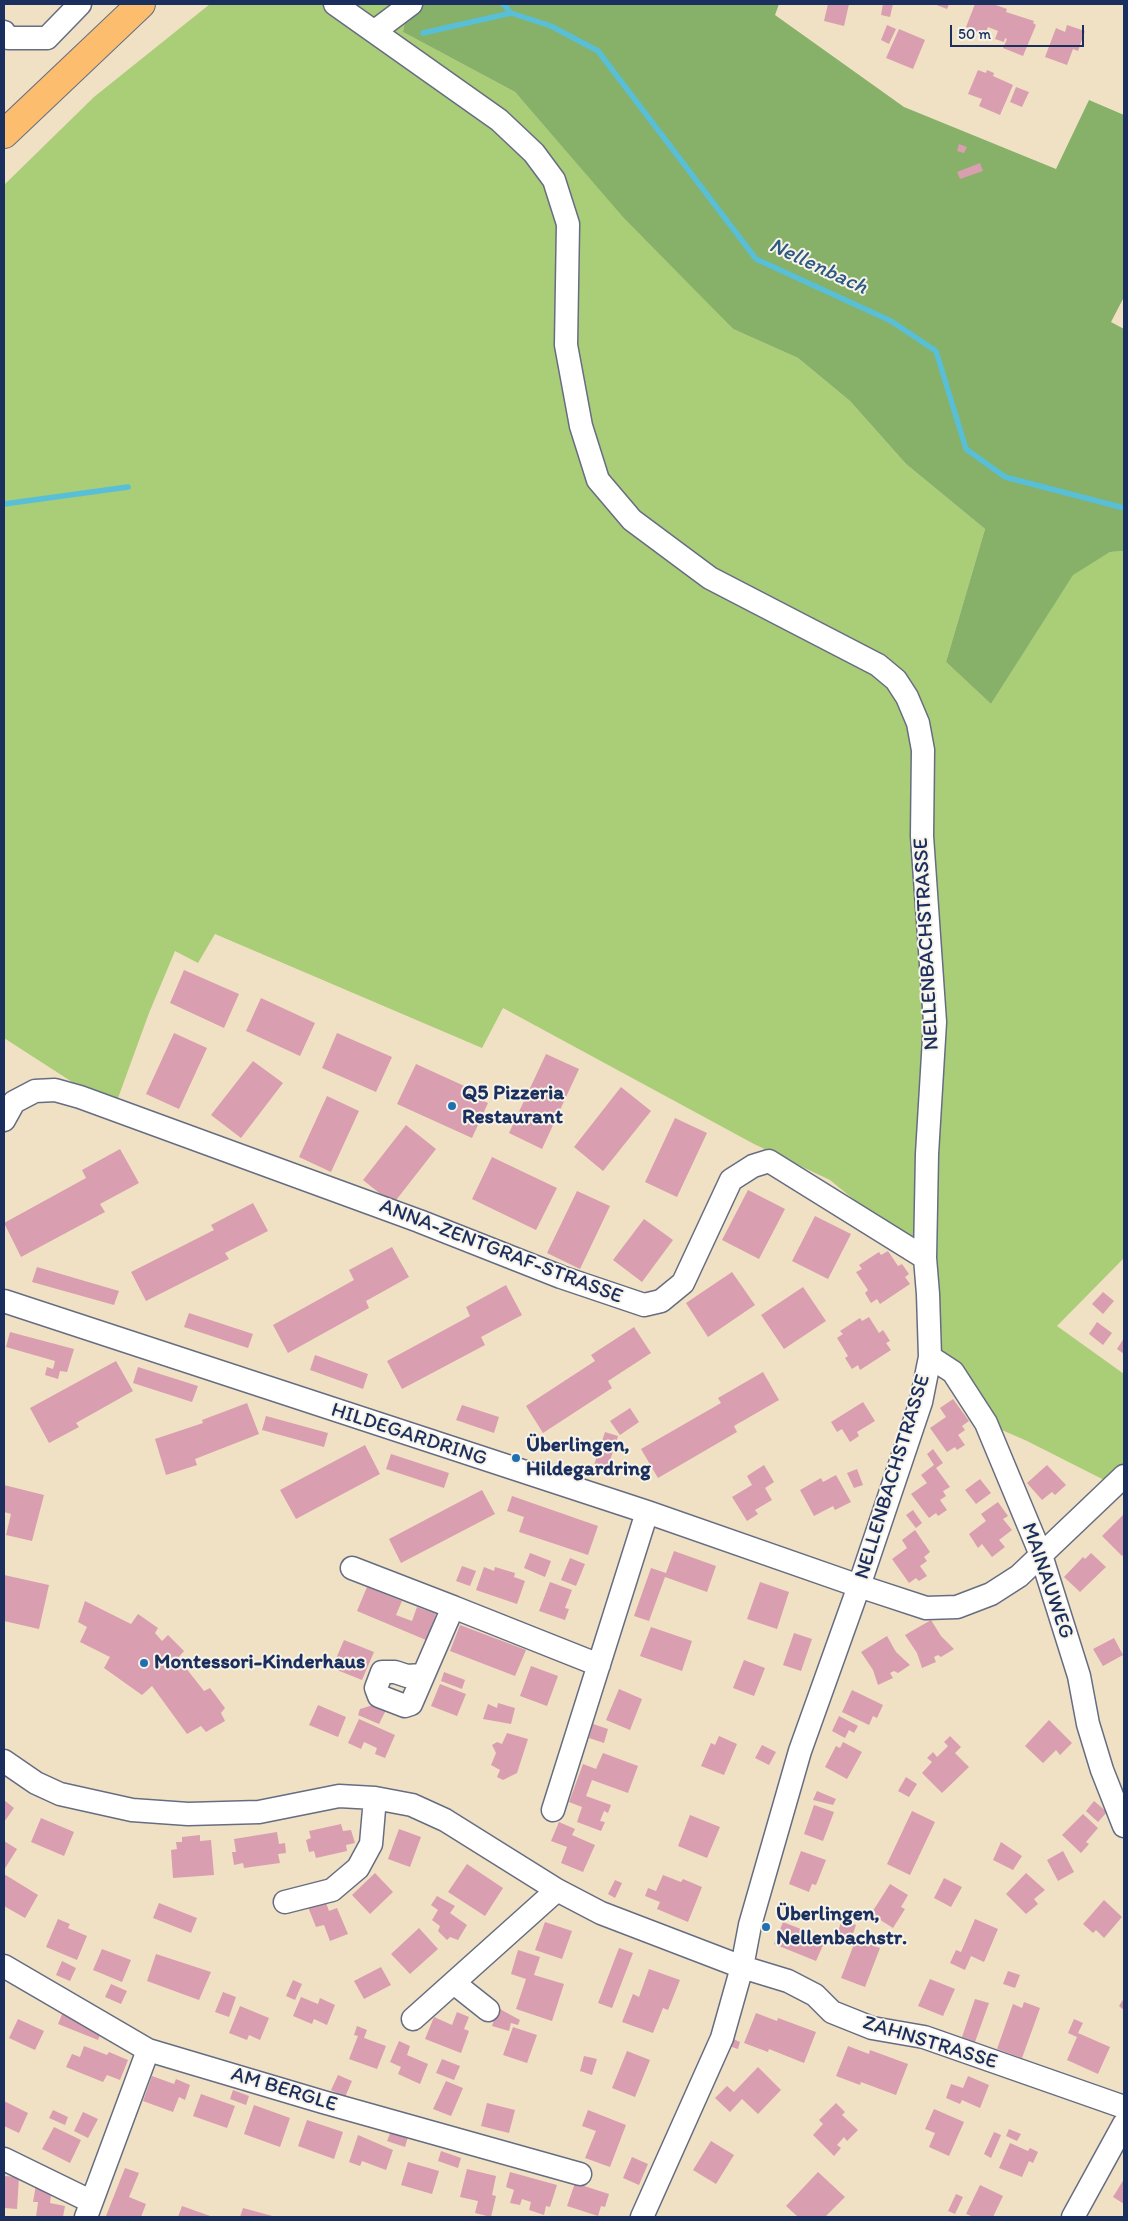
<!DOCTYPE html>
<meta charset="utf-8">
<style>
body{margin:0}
#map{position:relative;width:1128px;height:2221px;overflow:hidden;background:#f0e1c4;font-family:Itim,sans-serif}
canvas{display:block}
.frame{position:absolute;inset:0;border:5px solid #1b2f5e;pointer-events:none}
.scale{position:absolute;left:950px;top:25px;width:134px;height:22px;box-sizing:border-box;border:2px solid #1b2f5e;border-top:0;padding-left:6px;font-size:15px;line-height:18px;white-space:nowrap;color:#1b2f5e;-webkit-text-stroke:4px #f7f3e8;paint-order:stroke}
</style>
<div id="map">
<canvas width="1128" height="2221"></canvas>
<div class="frame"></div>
<div class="scale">50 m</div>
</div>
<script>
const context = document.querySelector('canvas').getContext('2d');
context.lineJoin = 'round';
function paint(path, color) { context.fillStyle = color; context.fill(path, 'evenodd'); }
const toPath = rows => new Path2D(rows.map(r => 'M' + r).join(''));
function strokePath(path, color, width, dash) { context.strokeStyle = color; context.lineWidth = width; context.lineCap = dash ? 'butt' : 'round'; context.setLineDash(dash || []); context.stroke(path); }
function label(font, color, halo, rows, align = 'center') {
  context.font = font + ' Itim,sans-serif'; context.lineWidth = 4; context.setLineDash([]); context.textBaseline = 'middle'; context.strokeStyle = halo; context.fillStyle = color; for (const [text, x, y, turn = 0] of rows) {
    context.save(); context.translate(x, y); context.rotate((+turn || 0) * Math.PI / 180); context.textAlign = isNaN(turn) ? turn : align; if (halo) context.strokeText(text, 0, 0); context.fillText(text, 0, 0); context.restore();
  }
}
const green = toPath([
 [210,4,408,4,403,32,515,92,623,216,733,329,798,358,850,401,906,464,985,529,946,662,991,704,1073,574,1110,552,1124,551,1124,1258,1057,1326,1124,1374,1124,1476,1114,1485,1027,1441,986,1423,930,1357,925,1258,830,1180,754,1144,503,1008,482,1048,215,934,198,963,175,951,149,1013,114,1109,4,1038,4,185,94,97]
]);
const forest = toPath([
 [408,4,779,4,775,15,904,107,1056,169,1089,100,1124,115,1124,297,1111,322,1124,329,1124,551,1110,552,1073,575,991,704,946,662,985,529,906,464,850,401,798,358,733,329,623,217,515,92,403,32]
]);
const stream = toPath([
 [503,4,511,13],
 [423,33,511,13,551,26,598,51,756,259,891,321,936,351,966,449,1005,477,1124,508],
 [4,504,128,487]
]);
const building = toPath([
 [828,4,849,4,844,26,824,21],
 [883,4,893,4,890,17,881,15],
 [934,4,949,4,947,9],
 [975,4,993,4,1007,9,1006,12,1034,21,1033,23,1036,25,1023,56,1003,48,1007,39,1005,38,1004,42,995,39,998,31,988,27,985,35,966,27],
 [887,25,896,29,889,44,881,40],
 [1067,25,1085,31,1078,51,1073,49,1067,65,1045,57,1056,28,1065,32],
 [899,29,925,40,913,69,886,58],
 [978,70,986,73,987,70,994,73,993,76,1013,85,1000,115,979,106,982,99,968,94],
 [1016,87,1029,92,1022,107,1010,102],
 [959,144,967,147,964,153,957,151],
 [980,163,983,171,960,179,957,172],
 [184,970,239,994,224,1028,170,1003],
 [261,998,315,1023,300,1056,246,1031],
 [174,1033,207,1048,179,1109,146,1094],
 [337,1033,392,1057,376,1092,322,1068],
 [546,1054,579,1069,542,1149,509,1133],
 [253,1061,283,1083,241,1138,211,1115],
 [416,1064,482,1094,479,1099,488,1103,472,1138,397,1104],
 [621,1087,651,1111,603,1171,574,1147],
 [327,1096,359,1111,331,1172,299,1157],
 [675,1118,707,1133,677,1197,645,1182],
 [406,1125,436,1149,393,1204,363,1180],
 [120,1149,139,1183,100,1204,105,1212,21,1257,4,1223,86,1178,82,1170],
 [492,1157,557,1188,536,1230,472,1199],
 [748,1190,785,1209,759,1259,722,1240],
 [577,1191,610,1206,580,1269,547,1253],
 [253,1203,268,1231,225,1253,229,1259,146,1301,131,1272,214,1230,211,1225],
 [815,1216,851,1234,828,1279,792,1261],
 [644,1219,673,1240,642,1282,613,1260],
 [392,1247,409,1277,366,1301,369,1308,288,1353,273,1325,354,1280,349,1270],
 [888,1251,898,1266,902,1264,909,1274,905,1277,910,1284,880,1304,877,1299,871,1303,865,1293,868,1290,856,1272,862,1269,859,1265,879,1252,881,1255],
 [37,1267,119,1291,114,1305,32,1282],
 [732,1272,755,1305,708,1337,686,1303],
 [506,1285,522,1315,481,1337,485,1345,402,1389,387,1361,470,1316,466,1307],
 [803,1287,826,1321,784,1349,761,1315],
 [1103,1292,1114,1301,1103,1314,1092,1304],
 [189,1313,253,1334,248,1348,184,1327],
 [869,1317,879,1333,883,1330,890,1341,886,1343,891,1350,860,1370,858,1365,852,1369,845,1358,848,1356,837,1338,843,1334,840,1331,860,1318,862,1321],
 [1097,1322,1112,1333,1103,1345,1089,1334],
 [634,1327,651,1353,608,1381,612,1388,543,1433,526,1406,595,1361,591,1355],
 [10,1332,74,1349,67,1372,60,1371,58,1379,45,1375,47,1367,53,1369,55,1361,6,1347],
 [1124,1338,1124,1354,1117,1349],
 [315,1355,368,1374,363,1389,310,1370],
 [116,1361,133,1391,76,1423,79,1427,49,1443,30,1408],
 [138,1367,198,1386,192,1402,133,1383],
 [763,1372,779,1400,734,1426,737,1432,658,1478,641,1449,721,1403,718,1398],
 [953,1399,969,1421,962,1426,965,1430,958,1435,965,1445,957,1450,955,1447,947,1452,930,1428,946,1417,940,1408],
 [863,1402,875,1421,857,1432,859,1436,850,1442,842,1429,837,1432,831,1422],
 [247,1403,259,1434,195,1459,197,1465,166,1475,155,1439,203,1423,202,1420],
 [462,1405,499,1417,494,1433,456,1420],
 [630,1408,639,1422,620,1435,610,1421],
 [266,1416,328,1433,324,1447,262,1430],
 [605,1432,618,1436,606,1473,593,1468],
 [365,1445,380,1474,296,1519,280,1490],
 [933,1449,943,1463,936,1468,950,1487,943,1491,946,1496,940,1500,947,1510,938,1516,936,1513,929,1518,911,1494,927,1483,921,1475,934,1465,927,1454],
 [391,1454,449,1473,444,1488,386,1469],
 [764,1465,774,1482,765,1488,772,1500,755,1510,758,1514,747,1521,732,1497,752,1485,747,1476],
 [1047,1465,1066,1485,1055,1495,1052,1492,1042,1500,1027,1483],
 [857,1469,863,1485,854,1488,847,1473],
 [836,1475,851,1502,835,1510,833,1506,814,1516,800,1490,821,1478,823,1482],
 [980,1479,991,1493,976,1504,965,1490],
 [4,1485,44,1495,32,1541,6,1535,11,1514,4,1512],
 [482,1490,495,1514,401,1563,389,1539],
 [512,1496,598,1526,588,1555,519,1532,524,1517,507,1511],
 [998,1502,1008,1516,1003,1519,1012,1530,999,1540,1005,1547,992,1557,982,1544,978,1548,969,1534,986,1521,981,1514],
 [913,1510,922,1523,916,1528,906,1515],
 [1124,1514,1124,1554,1122,1556,1102,1536],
 [915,1530,930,1552,924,1557,927,1561,920,1566,927,1576,919,1581,916,1578,909,1583,892,1559,907,1548,902,1540],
 [674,1551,716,1566,707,1592,665,1577,649,1621,634,1616,651,1568,666,1573],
 [530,1553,551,1561,545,1577,524,1568],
 [1091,1553,1106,1567,1080,1592,1064,1577,1083,1557,1085,1559],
 [570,1558,585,1564,576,1586,561,1580],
 [462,1566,476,1571,470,1586,456,1581],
 [484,1567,494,1571,495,1567,515,1573,514,1577,525,1581,517,1604,476,1590],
 [4,1575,49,1585,39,1629,4,1621],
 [550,1582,572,1590,565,1608,569,1609,565,1620,539,1611],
 [760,1582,789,1592,777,1629,747,1619],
 [367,1587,402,1601,396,1615,412,1621,417,1607,436,1614,426,1640,357,1611],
 [85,1601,131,1624,138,1614,158,1628,155,1633,162,1641,168,1635,184,1651,178,1658,204,1691,210,1688,225,1708,221,1713,225,1721,206,1732,201,1726,187,1734,152,1686,142,1695,104,1668,110,1657,80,1642,87,1627,78,1622],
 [931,1620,941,1636,954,1649,941,1657,938,1655,934,1657,936,1662,922,1668,917,1653,905,1635],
 [460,1625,526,1650,515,1676,450,1651],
 [651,1627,692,1641,682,1671,640,1656],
 [794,1633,812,1639,801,1671,783,1665],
 [887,1636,896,1652,910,1665,898,1673,894,1671,890,1673,893,1678,878,1685,873,1670,861,1652],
 [1114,1638,1123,1655,1103,1666,1093,1649],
 [344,1640,374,1652,362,1680,332,1668],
 [744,1660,765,1668,754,1696,733,1688],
 [531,1666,558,1676,547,1706,520,1696],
 [444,1672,465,1680,462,1689,441,1681],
 [440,1684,466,1694,457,1716,431,1706],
 [619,1689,642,1699,630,1730,606,1720],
 [852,1690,883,1705,877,1718,873,1716,869,1725,842,1712],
 [498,1703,515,1708,511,1724,483,1719,488,1704,497,1708],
 [318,1705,346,1717,338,1737,309,1725],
 [373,1705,386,1710,379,1724,358,1715,360,1709],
 [839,1716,858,1726,854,1733,849,1730,845,1738,832,1731],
 [359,1719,395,1735,385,1758,375,1754,377,1748,364,1742,361,1749,348,1743],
 [1049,1720,1072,1743,1060,1755,1056,1750,1043,1763,1025,1746],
 [593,1724,608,1729,604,1743,589,1738],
 [507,1733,528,1739,517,1773,503,1780,497,1777,500,1770,491,1765,496,1753,492,1745,497,1742,502,1744],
 [719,1736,737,1744,724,1775,701,1766,711,1743,715,1745],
 [950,1736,961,1747,955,1753,969,1767,942,1793,922,1773,932,1762,927,1758,933,1752,937,1757,948,1746,944,1742],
 [843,1742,862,1752,847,1779,825,1767,836,1746,840,1748],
 [762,1745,776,1752,769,1765,755,1758],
 [603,1753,638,1766,628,1793,592,1780,586,1796,611,1805,608,1813,604,1811,600,1821,605,1822,601,1831,577,1822,582,1807,569,1802,583,1764,596,1769],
 [906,1777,917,1784,909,1797,898,1791],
 [817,1791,836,1799,833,1805,813,1800],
 [4,1800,14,1808,4,1822],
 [1094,1801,1107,1812,1098,1822,1086,1811],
 [814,1805,834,1812,823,1841,804,1834],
 [912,1811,935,1822,910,1875,887,1864],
 [1083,1814,1098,1828,1086,1842,1089,1844,1081,1853,1062,1835],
 [690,1815,720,1827,707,1858,678,1846],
 [41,1818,74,1832,64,1856,31,1842],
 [559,1822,575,1829,572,1835,595,1845,583,1872,561,1863,567,1847,551,1841],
 [341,1824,343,1831,351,1830,355,1843,346,1845,347,1851,316,1858,314,1851,309,1852,306,1840,311,1838,309,1831],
 [399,1829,421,1837,410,1867,388,1859],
 [277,1832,279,1844,285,1843,286,1853,278,1854,280,1863,244,1868,243,1863,234,1865,232,1852,236,1852,234,1839],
 [200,1835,200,1841,211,1840,214,1875,173,1878,171,1850,177,1849,176,1842,182,1842,182,1837],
 [4,1841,17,1849,4,1870],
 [1001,1842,1022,1856,1013,1870,993,1860],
 [801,1851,826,1860,816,1885,812,1884,809,1892,789,1884],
 [1063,1851,1074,1872,1058,1881,1047,1860],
 [467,1864,503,1888,485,1916,448,1892],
 [375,1873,393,1892,370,1914,352,1895],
 [1026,1873,1045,1890,1034,1899,1038,1904,1026,1914,1006,1894],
 [4,1874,38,1895,25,1918,4,1906],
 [663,1875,681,1882,683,1879,702,1887,688,1922,657,1909,660,1902,645,1896,648,1888,656,1891],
 [944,1878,962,1887,951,1907,934,1898],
 [615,1880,622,1883,615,1898,608,1894],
 [890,1884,908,1895,901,1907,905,1909,893,1928,871,1914],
 [437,1896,455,1906,450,1913,467,1925,458,1940,450,1937,447,1940,438,1931,440,1926,432,1920,438,1910,431,1905],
 [325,1900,329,1911,337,1908,348,1934,330,1941,324,1925,316,1927,308,1907],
 [1104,1900,1122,1917,1104,1938,1096,1930,1093,1933,1083,1924],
 [159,1903,197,1918,191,1933,153,1918],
 [58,1919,70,1924,68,1928,87,1936,77,1960,46,1947],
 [975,1919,998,1929,984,1962,971,1956,965,1970,950,1963,956,1950,961,1952],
 [842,1920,856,1925,851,1939,837,1934],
 [545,1922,572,1931,562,1959,535,1950],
 [783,1922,811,1933,809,1936,824,1943,816,1961,774,1944],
 [419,1928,438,1949,410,1974,391,1954],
 [856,1939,880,1948,865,1987,841,1978],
 [619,1948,633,1953,612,2008,598,2003],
 [102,1949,131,1960,122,1982,93,1970],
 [518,1950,540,1957,534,1975,564,1984,552,2021,516,2009,526,1979,511,1974],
 [156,1954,211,1972,199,2000,147,1981],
 [62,1961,76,1968,70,1981,56,1975],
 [381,1967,391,1985,364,1999,354,1981],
 [649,1969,680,1980,668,2010,663,2008,653,2033,622,2022,633,1994,639,1997],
 [1008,1971,1020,1975,1015,1988,1003,1984],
 [930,1979,955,1989,943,2016,918,2006],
 [293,1980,302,1984,295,2000,286,1996],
 [111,1984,127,1991,121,2004,105,1997],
 [223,1992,236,1997,229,2017,215,2012],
 [301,1997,318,2004,320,1998,335,2005,327,2025,314,2019,312,2024,293,2016],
 [1124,1998,1124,2010,1119,2006],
 [975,1999,989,2003,975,2042,962,2037],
 [1024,2002,1040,2008,1022,2058,997,2049,1013,2004,1022,2008],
 [240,2006,269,2018,260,2040,249,2035,247,2040,229,2033],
 [498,2008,520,2020,518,2025,511,2023,509,2031,492,2026],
 [63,2012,103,2028,98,2040,58,2024],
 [457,2012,469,2017,464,2029,469,2031,461,2053,425,2039,434,2017,452,2025],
 [756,2013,777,2021,778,2018,816,2032,804,2063,769,2049,768,2052,744,2043],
 [18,2019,44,2031,35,2050,9,2038],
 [1074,2019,1083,2023,1078,2033,1110,2047,1098,2074,1067,2060,1077,2037,1068,2033],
 [357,2026,367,2030,364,2038,386,2046,377,2069,349,2059,358,2036,354,2035],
 [513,2027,537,2035,527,2063,503,2055],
 [729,2037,740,2042,738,2049,726,2045],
 [399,2041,410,2046,407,2055,428,2064,420,2084,398,2074,401,2067,390,2062],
 [84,2046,107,2055,109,2052,128,2060,120,2080,107,2075,103,2082,66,2067,72,2054,80,2057],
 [848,2046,869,2054,870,2050,908,2064,896,2095,861,2082,860,2085,836,2076],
 [627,2051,650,2060,635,2097,612,2088],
 [584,2056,597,2059,592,2075,580,2071],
 [442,2059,460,2066,454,2080,436,2073],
 [758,2067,781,2090,758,2114,742,2099,730,2112,715,2098,727,2086,734,2092],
 [338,2075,352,2081,345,2097,331,2090],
 [152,2076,174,2084,176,2079,190,2085,185,2100,179,2097,173,2112,143,2101],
 [968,2076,989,2085,980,2108,962,2100,960,2104,946,2098,951,2084,963,2088],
 [446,2081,463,2088,451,2116,433,2109],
 [233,2090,249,2096,246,2105,230,2099],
 [201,2094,235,2106,227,2128,193,2116],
 [4,2101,28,2113,19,2133,4,2126],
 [487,2103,515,2110,509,2133,481,2126],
 [836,2103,845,2112,842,2115,858,2130,847,2141,844,2137,837,2145,841,2148,834,2156,813,2135,823,2124,819,2120],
 [254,2105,290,2118,280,2147,244,2134],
 [934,2109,964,2122,949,2156,929,2147,935,2133,925,2129],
 [53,2110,68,2117,65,2125,49,2118],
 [588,2110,626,2125,610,2167,585,2158,596,2131,582,2126],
 [83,2112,98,2119,88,2138,74,2131],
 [307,2120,343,2132,334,2159,298,2146],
 [54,2127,81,2140,70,2163,42,2149],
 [1009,2129,1021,2134,1017,2141,1006,2136],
 [391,2131,408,2137,405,2147,387,2141],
 [994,2132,1001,2135,991,2158,984,2154],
 [358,2135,393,2150,386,2170,362,2161,360,2166,349,2162],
 [711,2141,734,2155,716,2184,693,2170],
 [1010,2143,1028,2151,1030,2148,1038,2152,1033,2163,1029,2161,1022,2177,999,2168],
 [441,2151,461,2158,458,2168,438,2161],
 [632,2157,648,2164,639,2185,623,2178],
 [408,2162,439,2171,432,2194,401,2185],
 [125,2168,139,2173,129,2197,146,2204,141,2217,110,2217,106,2216],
 [467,2169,496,2176,492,2195,496,2196,491,2217,475,2213,478,2201,460,2197],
 [510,2172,557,2185,550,2207,546,2206,544,2215,529,2210,531,2202,522,2199,520,2205,510,2203,514,2190,506,2187],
 [818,2172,845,2197,825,2217,798,2217,786,2206],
 [4,2176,19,2177,17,2209,4,2208],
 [1124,2179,1124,2204,1113,2197],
 [575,2183,609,2194,605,2207,601,2206,598,2216,567,2206],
 [36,2185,52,2188,50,2203,65,2206,63,2217,36,2217,38,2202,33,2202],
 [980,2185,1003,2196,993,2217,974,2217,966,2214],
 [956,2194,963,2197,955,2214,948,2211],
 [182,2206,213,2217,178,2217],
 [243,2208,276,2217,240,2217]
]);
const minor = toPath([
 [335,4,499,120,534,153,554,180,568,224,566,345,581,426,598,480,632,520,710,578,878,665,896,680,907,697,918,723,923,750,922,836,935,1022,927,1154,925,1258,928,1294,930,1357,921,1402,859,1586,800,1751,750,1925,742,1967,722,2038,642,2217],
 [375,31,411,4],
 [4,32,8,38,47,38,80,4],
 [4,1120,14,1102,35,1091,55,1090,80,1097,419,1221,561,1277,644,1305,661,1301,683,1283,731,1180,753,1166,769,1161,925,1258],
 [4,1301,647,1512,859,1586,926,1608,957,1607,991,1594,1019,1576,1124,1476],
 [930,1357,953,1372,986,1423,1041,1555,1079,1676,1088,1724,1102,1770,1124,1826],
 [352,1568,453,1607],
 [423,1675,407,1676,395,1672,382,1672,376,1688,379,1696,405,1706,411,1704,453,1607,599,1665],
 [4,1761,36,1783,60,1794,132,1810,188,1814,259,1812,339,1796,375,1798,412,1805,445,1820,557,1890,601,1913,742,1967,788,1981,815,1995,832,2012,872,2028,924,2037,1124,2107],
 [553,1810,647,1512],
 [285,1902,332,1890,358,1868,371,1844,375,1798],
 [4,1966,148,2050,323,2102,580,2174],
 [454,1983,488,2010],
 [413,2019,557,1890],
 [4,2159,90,2201],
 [86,2217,148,2050],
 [1073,2217,1124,2124]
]);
const major = toPath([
 [4,134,141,4]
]);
const markers = [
 [452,1106,5,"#1f6fb2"],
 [516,1458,5,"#1f6fb2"],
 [144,1663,5,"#1f6fb2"],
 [766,1927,5,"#1f6fb2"]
];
const streetNames = [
 ["NELLENBACHSTRASSE",927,944,-93],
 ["ANNA-ZENTGRAF-STRASSE",501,1252,21],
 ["HILDEGARDRING",409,1435,18],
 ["NELLENBACHSTRASSE",893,1477,-73],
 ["MAINAUWEG",1047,1581,71],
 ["ZAHNSTRASSE",930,2043,17],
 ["AM BERGLE",284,2090,17]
];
const poiNames = [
 ["Q5 Pizzeria",462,1094],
 ["Restaurant",462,1118],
 ["Überlingen,",526,1446],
 ["Hildegardring",526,1470],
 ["Montessori-Kinderhaus",154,1663],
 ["Überlingen,",776,1915],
 ["Nellenbachstr.",776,1939]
];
const waterNames = [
 ["Nellenbach",818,267,25]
];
paint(green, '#aacd77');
paint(forest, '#87b068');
strokePath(stream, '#58bfd6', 5.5);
paint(building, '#d99eaf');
strokePath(minor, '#666d82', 25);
strokePath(major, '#666d82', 30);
strokePath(minor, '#fff', 22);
strokePath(major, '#fcbd6f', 28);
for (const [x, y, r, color] of markers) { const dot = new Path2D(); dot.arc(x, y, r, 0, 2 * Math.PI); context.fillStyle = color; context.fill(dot); strokePath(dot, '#f7f3e8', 2); }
label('21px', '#1b2f5e', '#f7f3e8', streetNames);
label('bold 21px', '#1b2f5e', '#f7f3e8', poiNames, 'left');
label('italic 22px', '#2d5a82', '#f7f3e8', waterNames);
</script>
